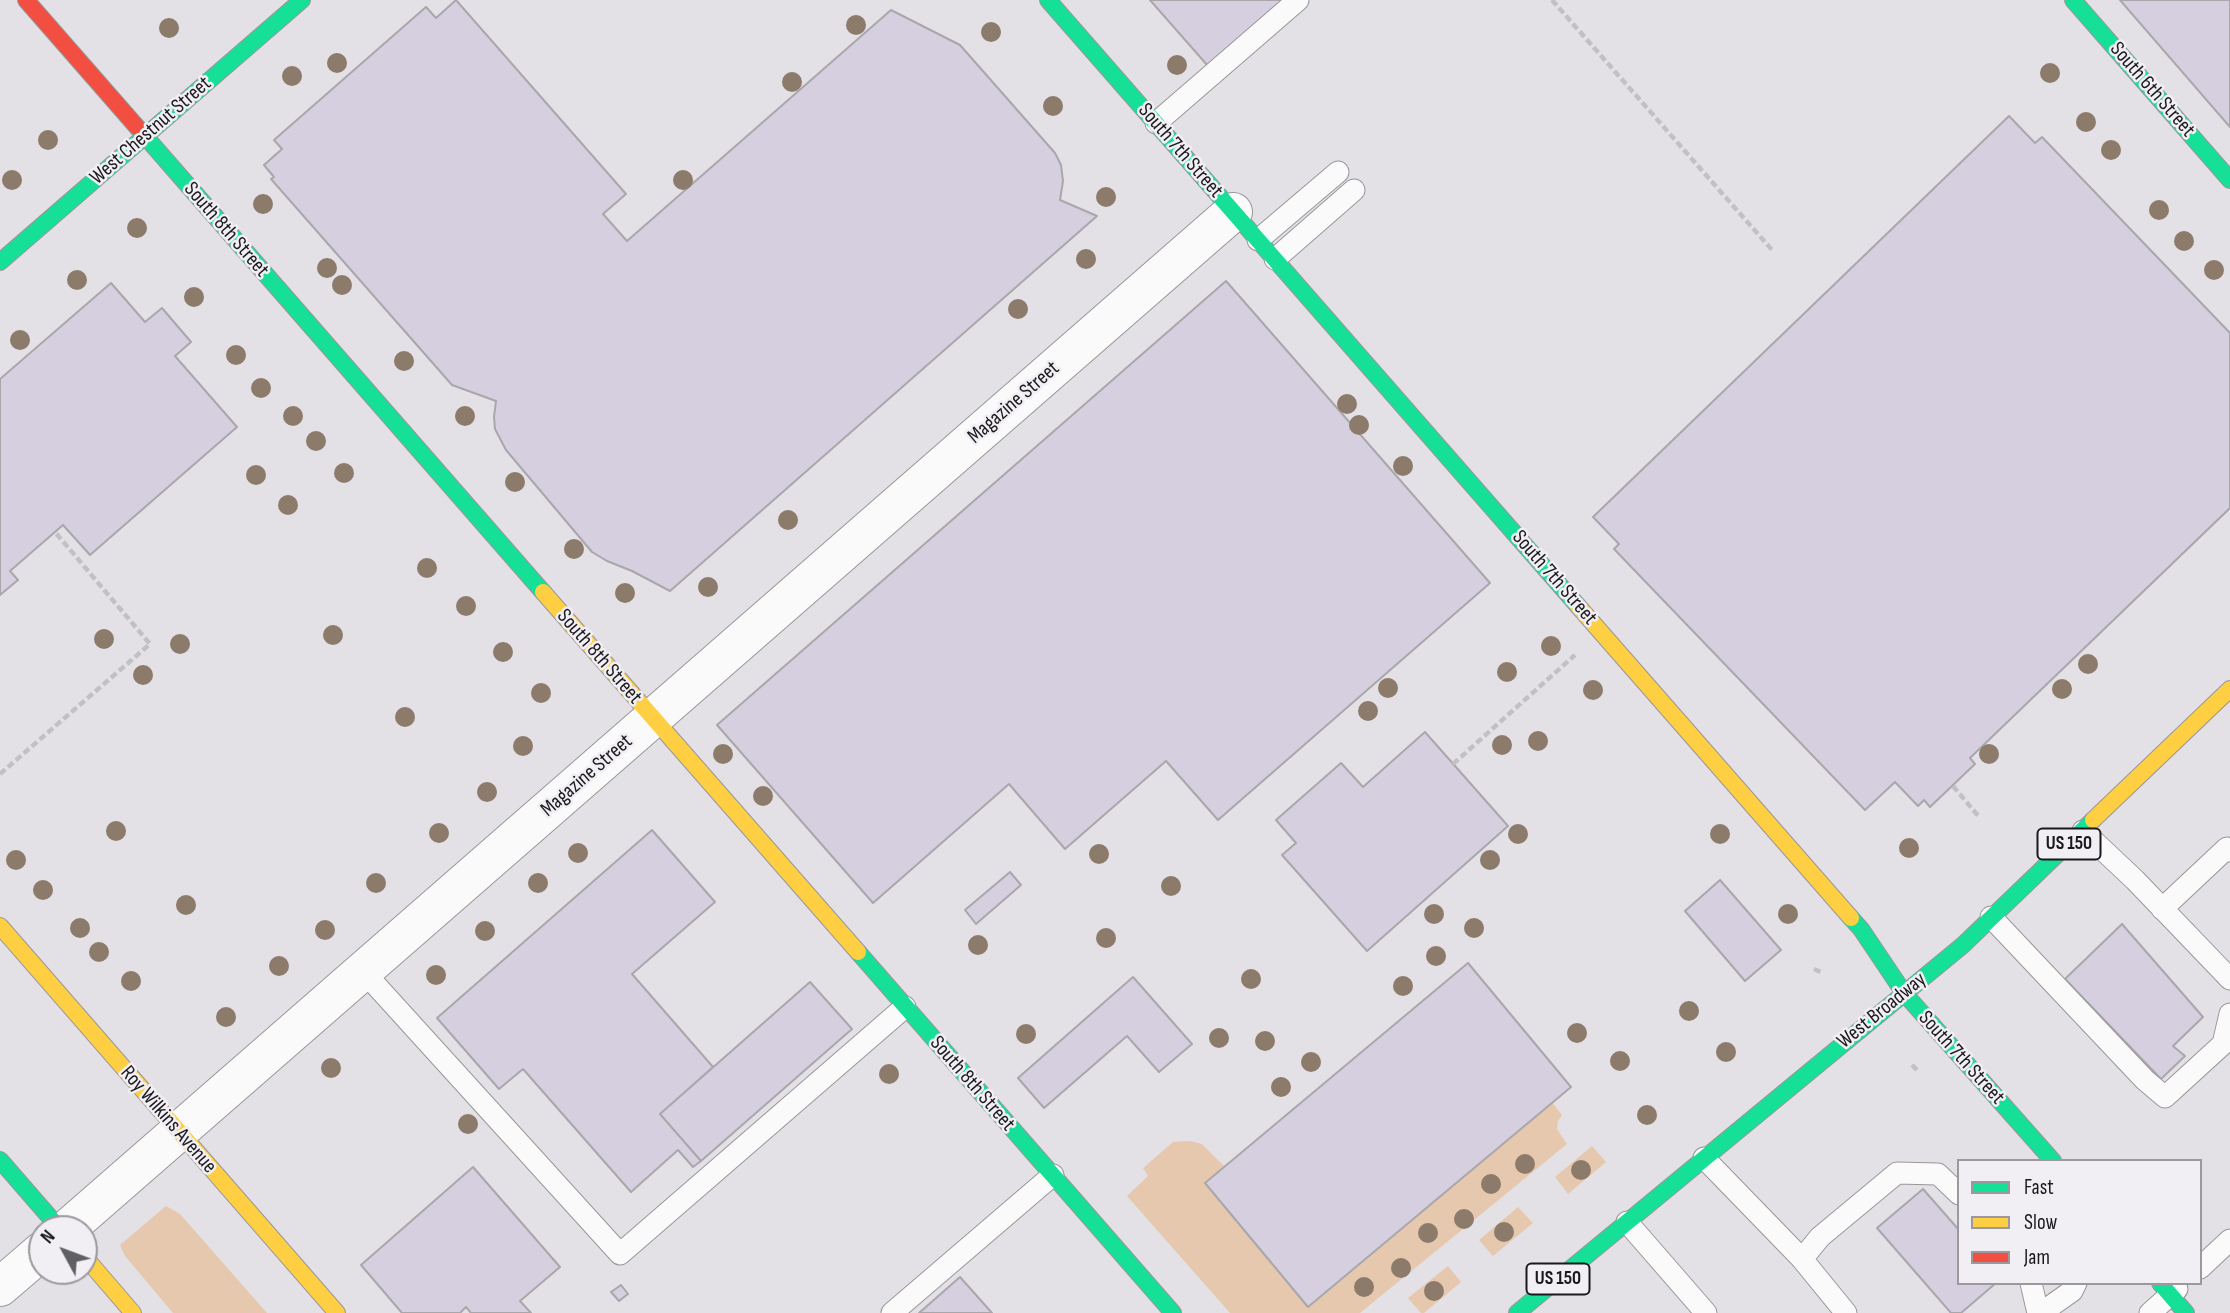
<!DOCTYPE html>
<style>
body{margin:0}
#map{position:relative;width:2230px;height:1313px;overflow:hidden;background:#e3e1e6;font-family:"Sofia Sans Condensed",sans-serif}
canvas{display:block}
.legend{position:absolute;left:1957px;top:1159px;width:245px;height:126px;box-sizing:border-box;background:#f1eef4;border:2px solid #9b999d;margin:0;padding:9px 12px;list-style:none;font-size:21px;color:#1a191b}
.legend li{display:flex;align-items:center;gap:14px;height:35px}
.legend b{width:35px;border:2px solid #9b999d}
.north{position:absolute;left:28px;top:1215px;width:70px;height:70px;box-sizing:border-box;background:#f1eef4;border:2px solid #9b999d;border-radius:50%;rotate:311deg;font-size:19px;font-weight:700;line-height:28px;text-align:center;color:#1a191b}
.north::after{content:'';display:block;margin:auto;width:24px;height:32px;background:#605f62;clip-path:polygon(50% 0,100% 100%,50% 72%,0 100%)}
</style>
<div id="map">
<canvas width="2230" height="1313"></canvas>
<ul class="legend">
<li><b style="height:9px;background:#16e098"></b>Fast</li>
<li><b style="height:9px;background:#ffcf43"></b>Slow</li>
<li><b style="height:9px;background:#f24e42"></b>Jam</li>
</ul>
<div class="north">N</div>
</div>
<script>
const context = document.querySelector('canvas').getContext('2d');
context.lineJoin = 'round';
function paint(path, color) { context.fillStyle = color; context.fill(path, 'evenodd'); }
const toPath = rows => new Path2D(rows.map(r => 'M' + r).join(''));
function strokePath(path, color, width, dash) { context.strokeStyle = color; context.lineWidth = width; context.lineCap = dash ? 'butt' : 'round'; context.setLineDash(dash || []); context.stroke(path); }
function label(font, color, halo, rows, align = 'center') {
  context.font = font + ' "Sofia Sans Condensed",sans-serif'; context.lineWidth = 5; context.setLineDash([]); context.textBaseline = 'middle'; context.strokeStyle = halo; context.fillStyle = color; for (const [text, x, y, turn = 0] of rows) {
    context.save(); context.translate(x, y); context.rotate((+turn || 0) * Math.PI / 180); context.textAlign = isNaN(turn) ? turn : align; if (halo) context.strokeText(text, 0, 0); context.fillText(text, 0, 0); context.restore();
  }
}
const green = toPath([
 [1552,1102,1562,1115,1558,1121,1557,1129,1567,1144,1360,1313,1230,1313,1127,1196,1148,1176,1143,1168,1173,1142,1191,1141,1202,1144,1224,1166,1205,1183,1309,1307],
 [1592,1146,1606,1162,1568,1194,1555,1177],
 [166,1206,180,1214,267,1313,173,1313,125,1256,120,1245],
 [1518,1207,1533,1223,1493,1256,1479,1240],
 [1448,1266,1461,1282,1424,1313,1421,1313,1408,1298]
]);
const building = toPath([
 [456,0,626,194,603,214,627,241,891,10,960,45,1055,153,1061,165,1063,181,1060,200,1097,216,670,591,632,571,607,561,592,552,506,450,495,429,494,417,496,401,452,385,271,179,274,177,264,165,282,149,274,140,426,7,436,18,456,0],
 [1150,0,1283,0,1208,66,1150,0],
 [2120,0,2230,0,2230,127,2120,0],
 [2009,116,2035,143,2042,137,2230,333,2230,508,1970,758,1975,764,1930,807,1924,800,1918,806,1895,782,1865,810,1614,549,1619,544,1593,517,2009,116],
 [1226,281,1490,583,1218,820,1166,761,1065,849,1009,784,873,903,717,725,1226,281],
 [111,283,145,322,162,308,191,342,175,356,237,427,90,555,63,525,10,571,18,580,0,595,0,379,111,283],
 [1425,732,1508,826,1367,951,1282,855,1296,843,1276,820,1341,763,1363,787,1425,732],
 [652,830,715,902,632,974,713,1067,660,1114,701,1161,693,1167,678,1150,631,1192,523,1069,499,1089,437,1018,652,830],
 [1010,872,1021,885,976,924,965,910,1010,872],
 [1720,880,1781,950,1745,981,1685,911,1720,880],
 [2122,924,2203,1017,2173,1046,2185,1056,2161,1079,2065,979,2122,924],
 [1468,963,1571,1087,1308,1307,1205,1183,1468,963],
 [1133,977,1192,1044,1159,1072,1127,1036,1044,1108,1018,1078,1133,977],
 [810,982,852,1029,701,1161,660,1114,810,982],
 [473,1167,560,1267,520,1301,531,1313,471,1313,466,1307,460,1313,402,1313,361,1265,473,1167],
 [1923,1189,1959,1230,1959,1283,1996,1283,1961,1313,1951,1313,1877,1228,1923,1189],
 [960,1277,992,1313,919,1313,960,1277],
 [621,1285,628,1294,619,1301,611,1292,621,1285]
]);
const path = toPath([
 [1552,0,1772,250],
 [1453,764,1575,655],
 [0,774,150,644,55,532],
 [1953,786,1980,818],
 [1814,969,1823,973],
 [1912,1065,1918,1071]
]);
const lane = toPath([
 [1156,123,1298,0],
 [1258,240,1338,172],
 [1275,259,1354,190],
 [2083,831,2135,880,2230,979],
 [2162,909,2227,848,2230,851],
 [1991,917,2145,1080,2165,1097,2223,1044,2230,1014],
 [363,971,620,1254,905,1007],
 [1704,1158,1802,1259,1846,1313],
 [1627,1222,1706,1313],
 [1802,1259,1820,1237,1897,1173,1938,1174,1959,1194],
 [2200,1268,2230,1240],
 [2031,1283,2038,1313],
 [892,1313,1053,1175],
 [2041,1313,2072,1291,2076,1283],
 [2150,1313,2177,1289]
]);
const street = toPath([
 [67,1229,1233,212],
 [0,1287,42,1251]
]);
const fast = toPath([
 [1048,0,1578,606],
 [2073,0,2230,180],
 [137,127,543,592],
 [0,262,302,0],
 [1851,918,1861,929,1904,993,2053,1161],
 [858,952,1173,1313],
 [0,1160,60,1229],
 [2160,1283,2186,1313],
 [1517,1313,1963,945,2093,820]
]);
const slow = toPath([
 [543,592,858,952],
 [1578,606,1851,918],
 [2093,820,2230,689],
 [0,926,337,1313],
 [84,1256,133,1313]
]);
const jam = toPath([
 [26,0,137,127]
]);
const trees = [
 [856,25],
 [169,28],
 [991,32],
 [337,63],
 [1177,65],
 [2050,73],
 [292,76],
 [792,82],
 [1053,106],
 [2086,122],
 [48,140],
 [2111,150],
 [12,180],
 [683,180],
 [1106,197],
 [263,204],
 [2159,210],
 [137,228],
 [2184,241],
 [1086,259],
 [327,268],
 [2214,270],
 [77,280],
 [342,285],
 [194,297],
 [1018,309],
 [20,340],
 [236,355],
 [404,361],
 [261,388],
 [1347,404],
 [293,416],
 [465,416],
 [1359,425],
 [316,441],
 [1403,466],
 [344,473],
 [256,475],
 [515,482],
 [288,505],
 [788,520],
 [574,549],
 [427,568],
 [708,587],
 [625,593],
 [466,606],
 [333,635],
 [104,639],
 [180,644],
 [1551,646],
 [503,652],
 [2088,664],
 [1507,672],
 [143,675],
 [1388,688],
 [2062,689],
 [1593,690],
 [541,693],
 [1368,711],
 [405,717],
 [1538,741],
 [1502,745],
 [523,746],
 [723,754],
 [1989,754],
 [487,792],
 [763,796],
 [116,831],
 [439,833],
 [1518,834],
 [1720,834],
 [1909,848],
 [578,853],
 [1099,854],
 [16,860],
 [1490,860],
 [376,883],
 [538,883],
 [1171,886],
 [43,890],
 [186,905],
 [1434,914],
 [1788,914],
 [80,928],
 [1474,928],
 [325,930],
 [485,931],
 [1106,938],
 [978,945],
 [99,952],
 [1436,956],
 [279,966],
 [436,975],
 [1251,979],
 [131,981],
 [1403,986],
 [1689,1011],
 [226,1017],
 [1577,1033],
 [1026,1034],
 [1219,1038],
 [1265,1041],
 [1726,1052],
 [1620,1061],
 [1311,1062],
 [331,1068],
 [889,1074],
 [1281,1087],
 [1647,1115],
 [468,1124],
 [1525,1164],
 [1581,1170],
 [1491,1184],
 [1464,1219],
 [1504,1232],
 [1428,1233],
 [1401,1268],
 [1364,1287],
 [1434,1291]
];
const shields = [
 [2069,844,63],
 [1558,1279,63]
];
const shieldNames = [
 ["US 150",2069,844],
 ["US 150",1558,1279]
];
const streetNames = [
 ["South 6th Street",2152,90,49],
 ["West Chestnut Street",151,131,-41],
 ["South 7th Street",1180,151,49],
 ["South 8th Street",226,230,49],
 ["Magazine Street",1014,403,-41],
 ["South 7th Street",1554,578,49],
 ["South 8th Street",599,657,49],
 ["Magazine Street",587,776,-41],
 ["West Broadway",1882,1011,-39],
 ["South 7th Street",1961,1058,48],
 ["South 8th Street",972,1084,49],
 ["Roy Wilkins Avenue",168,1120,49]
];
paint(green, '#e5c8ad');
paint(building, '#d6cfdf');
strokePath(building, '#a9a7ab', 2);
strokePath(lane, '#98979a', 23);
strokePath(street, '#98979a', 40);
strokePath(fast, '#98979a', 18);
strokePath(slow, '#98979a', 18);
strokePath(jam, '#98979a', 18);
strokePath(path, '#c1c1c2', 4.5, [7, 3.5]);
strokePath(lane, '#fbfafb', 21);
strokePath(street, '#fbfafb', 38);
strokePath(fast, '#16e098', 16);
strokePath(slow, '#ffcf43', 16);
strokePath(jam, '#f24e42', 16);
context.fillStyle = '#8c7b6a';
for (const [x, y] of trees) { context.beginPath(); context.arc(x, y, 10, 0, 2 * Math.PI); context.fill(); }
for (const [x, y, w] of shields) { const box = new Path2D(); box.roundRect(x - w / 2, y - 15.5, w, 31, 5); context.fillStyle = '#f1eef4'; context.fill(box); strokePath(box, '#1a191b', 2); }
label('bold 19px', '#1a191b', null, shieldNames);
label('21px', '#1a191b', '#f1eef4', streetNames);
</script>
